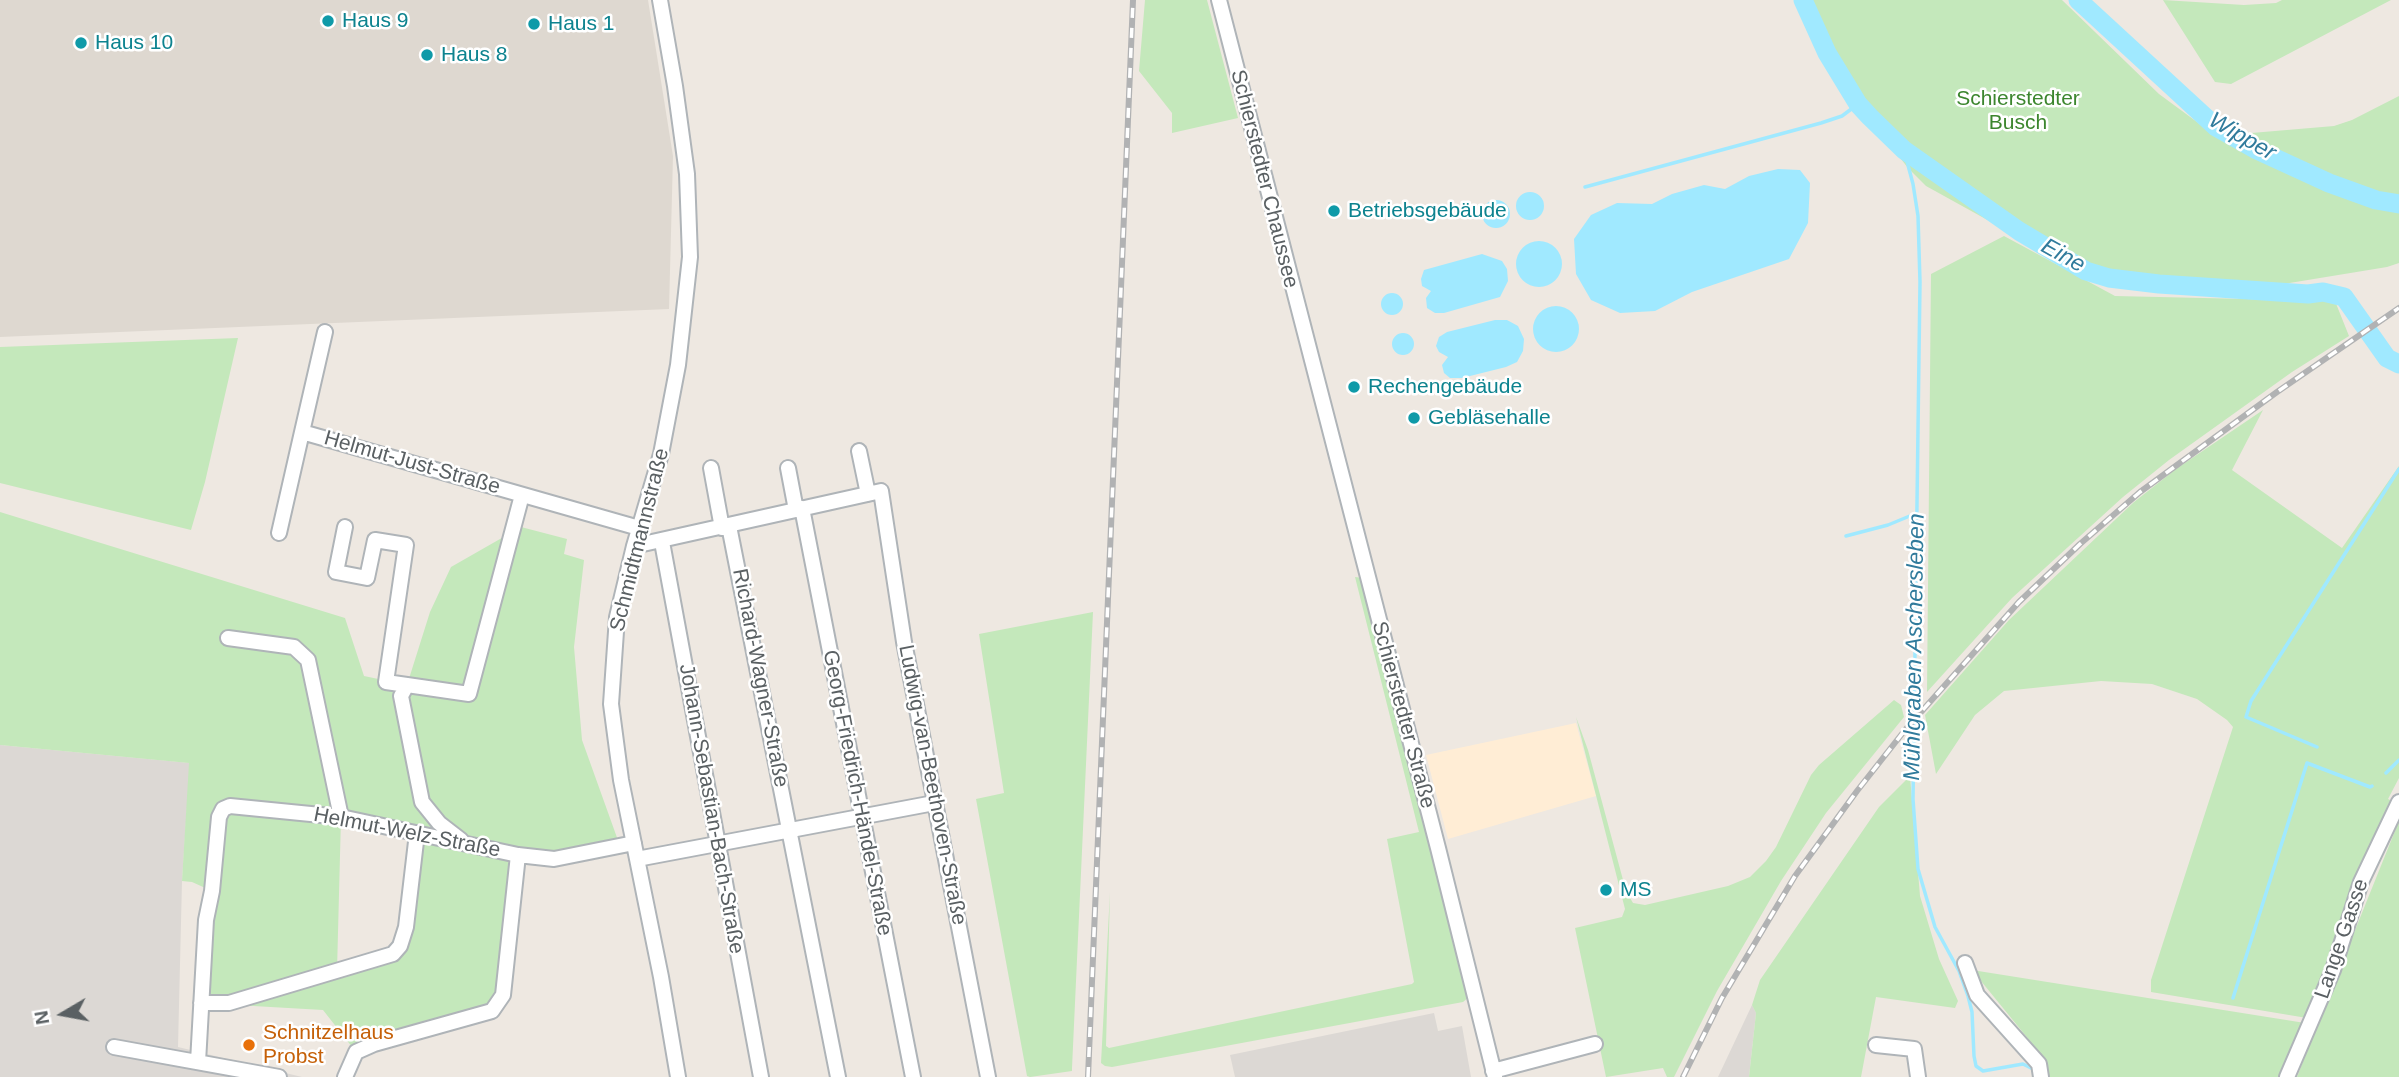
<!DOCTYPE html>
<meta charset="utf-8">
<style>
body{margin:0}
#map{position:relative;width:2399px;height:1077px;overflow:hidden;background:#eee8e1;font-family:Arial,sans-serif}
canvas{display:block}
.north{position:absolute;left:28px;top:979px;width:70px;height:70px;-webkit-text-stroke:5px #fff;paint-order:stroke;rotate:260deg;font-size:19px;font-weight:700;line-height:28px;text-align:center;color:#5a6063}
.north::after{content:'';display:block;margin:auto;width:24px;height:32px;background:#5a6063;clip-path:polygon(50% 0,100% 100%,50% 72%,0 100%)}
</style>
<div id="map">
<canvas width="2399" height="1077"></canvas>
<div class="north">N</div>
</div>
<script>
const context = document.querySelector('canvas').getContext('2d');
context.lineJoin = 'round';
function paint(path, color) { context.fillStyle = color; context.fill(path, 'evenodd'); }
const toPath = rows => new Path2D(rows.map(r => 'M' + r).join(''));
function strokePath(path, color, width, dash) { context.strokeStyle = color; context.lineWidth = width; context.lineCap = dash ? 'butt' : 'round'; context.setLineDash(dash || []); context.stroke(path); }
function label(font, color, halo, rows, align = 'center') {
  context.font = font + ' Arial,sans-serif'; context.lineWidth = 5; context.setLineDash([]); context.textBaseline = 'middle'; context.strokeStyle = halo; context.fillStyle = color; for (const [text, x, y, turn = 0] of rows) {
    context.save(); context.translate(x, y); context.rotate((+turn || 0) * Math.PI / 180); context.textAlign = isNaN(turn) ? turn : align; if (halo) context.strokeText(text, 0, 0); context.fillText(text, 0, 0); context.restore();
  }
}
const commercial = toPath([
 [1576,723,1596,796,1448,839,1426,755]
]);
const industrial = toPath([
 [0,745,190,763,182,881,178,1047,302,1077,0,1077],
 [1752,1005,1756,1013,1749,1077,1718,1077],
 [1434,1013,1438,1031,1462,1026,1471,1077,1235,1077,1230,1055]
]);
const education = toPath([
 [0,0,648,0,673,156,669,309,0,337]
]);
const green = toPath([
 [1145,0,1207,0,1238,118,1172,133,1172,113,1139,71],
 [1802,0,2062,0,2159,94,2216,136,2334,126,2352,120,2399,96,2399,263,2387,267,2259,288,2187,289,2107,278,2067,264,1926,186,1908,168,1866,114,1841,77,1824,50],
 [2163,0,2244,5,2276,3,2282,0,2391,0,2231,84,2215,82],
 [2004,236,2115,296,2335,301,2349,336,2292,372,2169,460,2123,497,2012,598,1927,692,1931,274],
 [238,338,205,482,191,530,0,483,0,347],
 [2263,410,2232,470,2342,548,2399,466,2399,778,2388,799,2398,804,2313,1019,2151,992,2151,980,2233,727,2227,720,2197,699,2152,684,2101,681,2004,691,1975,715,1936,774,1925,715,2009,620,2134,502,2176,469],
 [0,512,345,618,364,676,407,685,430,612,451,567,521,527,567,539,564,554,584,560,574,647,582,740,620,846,554,859,518,855,503,995,492,1011,356,1052,323,1010,201,1003,212,891,192,882,182,881,189,763,0,745],
 [341,817,417,833,400,946,337,971],
 [1355,577,1363,578,1469,997,1463,1002,1112,1067,1105,1066,1101,1063,1110,892,1106,1046,1109,1048,1412,984,1414,982,1387,839,1419,832],
 [1093,612,1072,1068,1072,1071,1030,1077,1027,1076,976,799,1004,793,979,634],
 [1894,700,1901,705,1904,717,1826,813,1781,881,1717,991,1674,1077,1667,1077,1663,1068,1606,1077,1575,928,1622,917,1625,909,1576,717,1588,750,1626,891,1633,903,1645,905,1728,886,1750,877,1766,861,1776,847,1811,775,1819,765],
 [1910,776,1920,896,1939,959,1958,1001,1955,1008,1876,997,1861,1077,1749,1077,1756,1013,1752,1005,1760,980,1879,807],
 [2399,821,2399,1077,2297,1077,2339,970],
 [1972,970,2305,1023,2282,1077,2047,1077,2043,1057]
]);
const water = toPath([
 [1778,169,1800,170,1810,183,1808,223,1789,259,1692,292,1655,311,1620,313,1591,300,1576,274,1574,239,1591,215,1617,203,1652,204,1672,194,1704,185,1725,189,1749,176],
 '1516 206a14 14 0 1 1 28 0a14 14 0 1 1-28 0Z',
 '1482 214a14 14 0 1 1 28 0a14 14 0 1 1-28 0Z',
 '1516 264a23 23 0 1 1 46 0a23 23 0 1 1-46 0Z',
 [1482,254,1502,261,1507,269,1508,281,1500,297,1444,313,1435,313,1427,308,1426,298,1431,291,1422,286,1421,279,1424,270],
 '1381 304a11 11 0 1 1 22 0a11 11 0 1 1-22 0Z',
 '1533 329a23 23 0 1 1 46 0a23 23 0 1 1-46 0Z',
 [1495,320,1507,320,1518,326,1524,339,1523,351,1517,362,1506,367,1462,378,1450,378,1444,373,1442,365,1448,357,1439,352,1436,346,1439,337,1447,332],
 '1392 344a11 11 0 1 1 22 0a11 11 0 1 1-22 0Z'
]);
const stream = toPath([
 [1904,150,1913,184,1918,216,1920,282,1913,799,1918,869,1935,927,1959,971,1968,996,1972,1012,1974,1056,1976,1066,1983,1071,2023,1064,2033,1069,2033,1071],
 [1585,187,1821,123,1842,116,1858,104],
 [1846,536,1888,525,1917,513],
 [2317,747,2246,717,2251,701,2399,469],
 [2386,773,2399,760],
 [2233,998,2307,763,2370,787,2372,786]
]);
const river = toPath([
 [1803,0,1827,53,1858,104,1870,117,1904,150,2019,231,2086,271,2109,278,2159,284,2308,294,2323,292,2344,297,2387,358,2399,364],
 [2078,0,2216,127,2255,149,2329,183,2376,200,2399,204]
]);
const minor = toPath([
 [660,0,675,86,687,174,690,257,678,365,661,454,634,546,617,617,611,704,621,780,661,977,678,1077],
 [1219,0,1438,848,1495,1077],
 [302,432,325,332],
 [859,451,868,494],
 [711,468,722,528],
 [788,468,796,510],
 [802,508,913,1077],
 [729,526,838,1077],
 [345,527,336,572,367,578,375,540,406,545,386,682,407,685],
 [279,533,302,432,639,528],
 [662,542,761,1077],
 [634,546,881,491,904,642,988,1077],
 [228,638,294,647,308,660,341,817],
 [461,840,439,823,422,802,401,696,407,685,469,694,522,495],
 [637,859,934,803],
 [1965,963,1977,995,2039,1064,2041,1077],
 [201,1003,229,1003,393,954,400,946,406,927,417,833],
 [1876,1045,1914,1049,1918,1077],
 [114,1047,279,1077],
 [198,1062,206,920,212,891,219,817,223,809,230,806,341,817,518,855,554,859,634,843],
 [1493,1071,1595,1044],
 [345,1077,356,1052,374,1044,492,1011,503,995,518,855],
 [2287,1077,2333,970,2361,882,2399,802]
]);
const rail = toPath([
 [1088,1077,1133,0],
 [1683,1077,1722,998,1795,876,1857,791,1905,730,2019,602,2080,544,2140,492,2277,392,2399,308]
]);
const markers = [
 [328,21,7,"#0f9aa8"],
 [534,24,7,"#0f9aa8"],
 [81,43,7,"#0f9aa8"],
 [427,55,7,"#0f9aa8"],
 [1334,211,7,"#0f9aa8"],
 [1354,387,7,"#0f9aa8"],
 [1414,418,7,"#0f9aa8"],
 [1606,890,7,"#0f9aa8"],
 [249,1045,7,"#e8710a"]
];
const cultureNames = [
 ["Haus 9",342,21],
 ["Haus 1",548,24],
 ["Haus 10",95,43],
 ["Haus 8",441,55],
 ["Betriebsgebäude",1348,211],
 ["Rechengebäude",1368,387],
 ["Gebläsehalle",1428,418],
 ["MS",1620,890]
];
const parkNames = [
 ["Schierstedter",2018,99],
 ["Busch",2018,123]
];
const streetNames = [
 ["Schierstedter Chaussee",1264,179,76],
 ["Helmut-Just-Straße",412,463,16],
 ["Schmidtmannstraße",640,540,-76],
 ["Richard-Wagner-Straße",760,678,79],
 ["Schierstedter Straße",1403,715,75],
 ["Ludwig-van-Beethoven-Straße",932,785,79],
 ["Georg-Friedrich-Händel-Straße",857,793,79],
 ["Johann-Sebastian-Bach-Straße",711,809,80],
 ["Helmut-Welz-Straße",407,833,11],
 ["Lange Gasse",2342,939,-71]
];
const foodNames = [
 ["Schnitzelhaus",263,1033],
 ["Probst",263,1057]
];
const waterNames = [
 ["Wipper",2242,137,30],
 ["Eine",2063,256,29],
 ["Mühlgraben Aschersleben",1915,647,-89]
];
paint(commercial, '#ffedd5');
paint(industrial, '#dcd8d4');
paint(education, '#ded8d0');
paint(green, '#c4e8bb');
paint(water, '#a0e9ff');
strokePath(stream, '#a0e9ff', 3.5);
strokePath(river, '#a0e9ff', 19);
strokePath(minor, '#afb4b8', 18);
strokePath(minor, '#fff', 14);
strokePath(rail, '#b1b2b3', 6);
strokePath(rail, '#fff', 3.5, [10]);
for (const [x, y, r, color] of markers) { const dot = new Path2D(); dot.arc(x, y, r, 0, 2 * Math.PI); context.fillStyle = color; context.fill(dot); strokePath(dot, '#fff', 2.5); }
label('21px', '#0d838f', '#fff', cultureNames, 'left');
label('21px', '#3c862e', '#fff', parkNames);
label('21px', '#5a6063', '#fff', streetNames);
label('21px', '#c56008', '#fff', foodNames, 'left');
label('italic 23px', '#307b9c', '#fff', waterNames);
</script>
